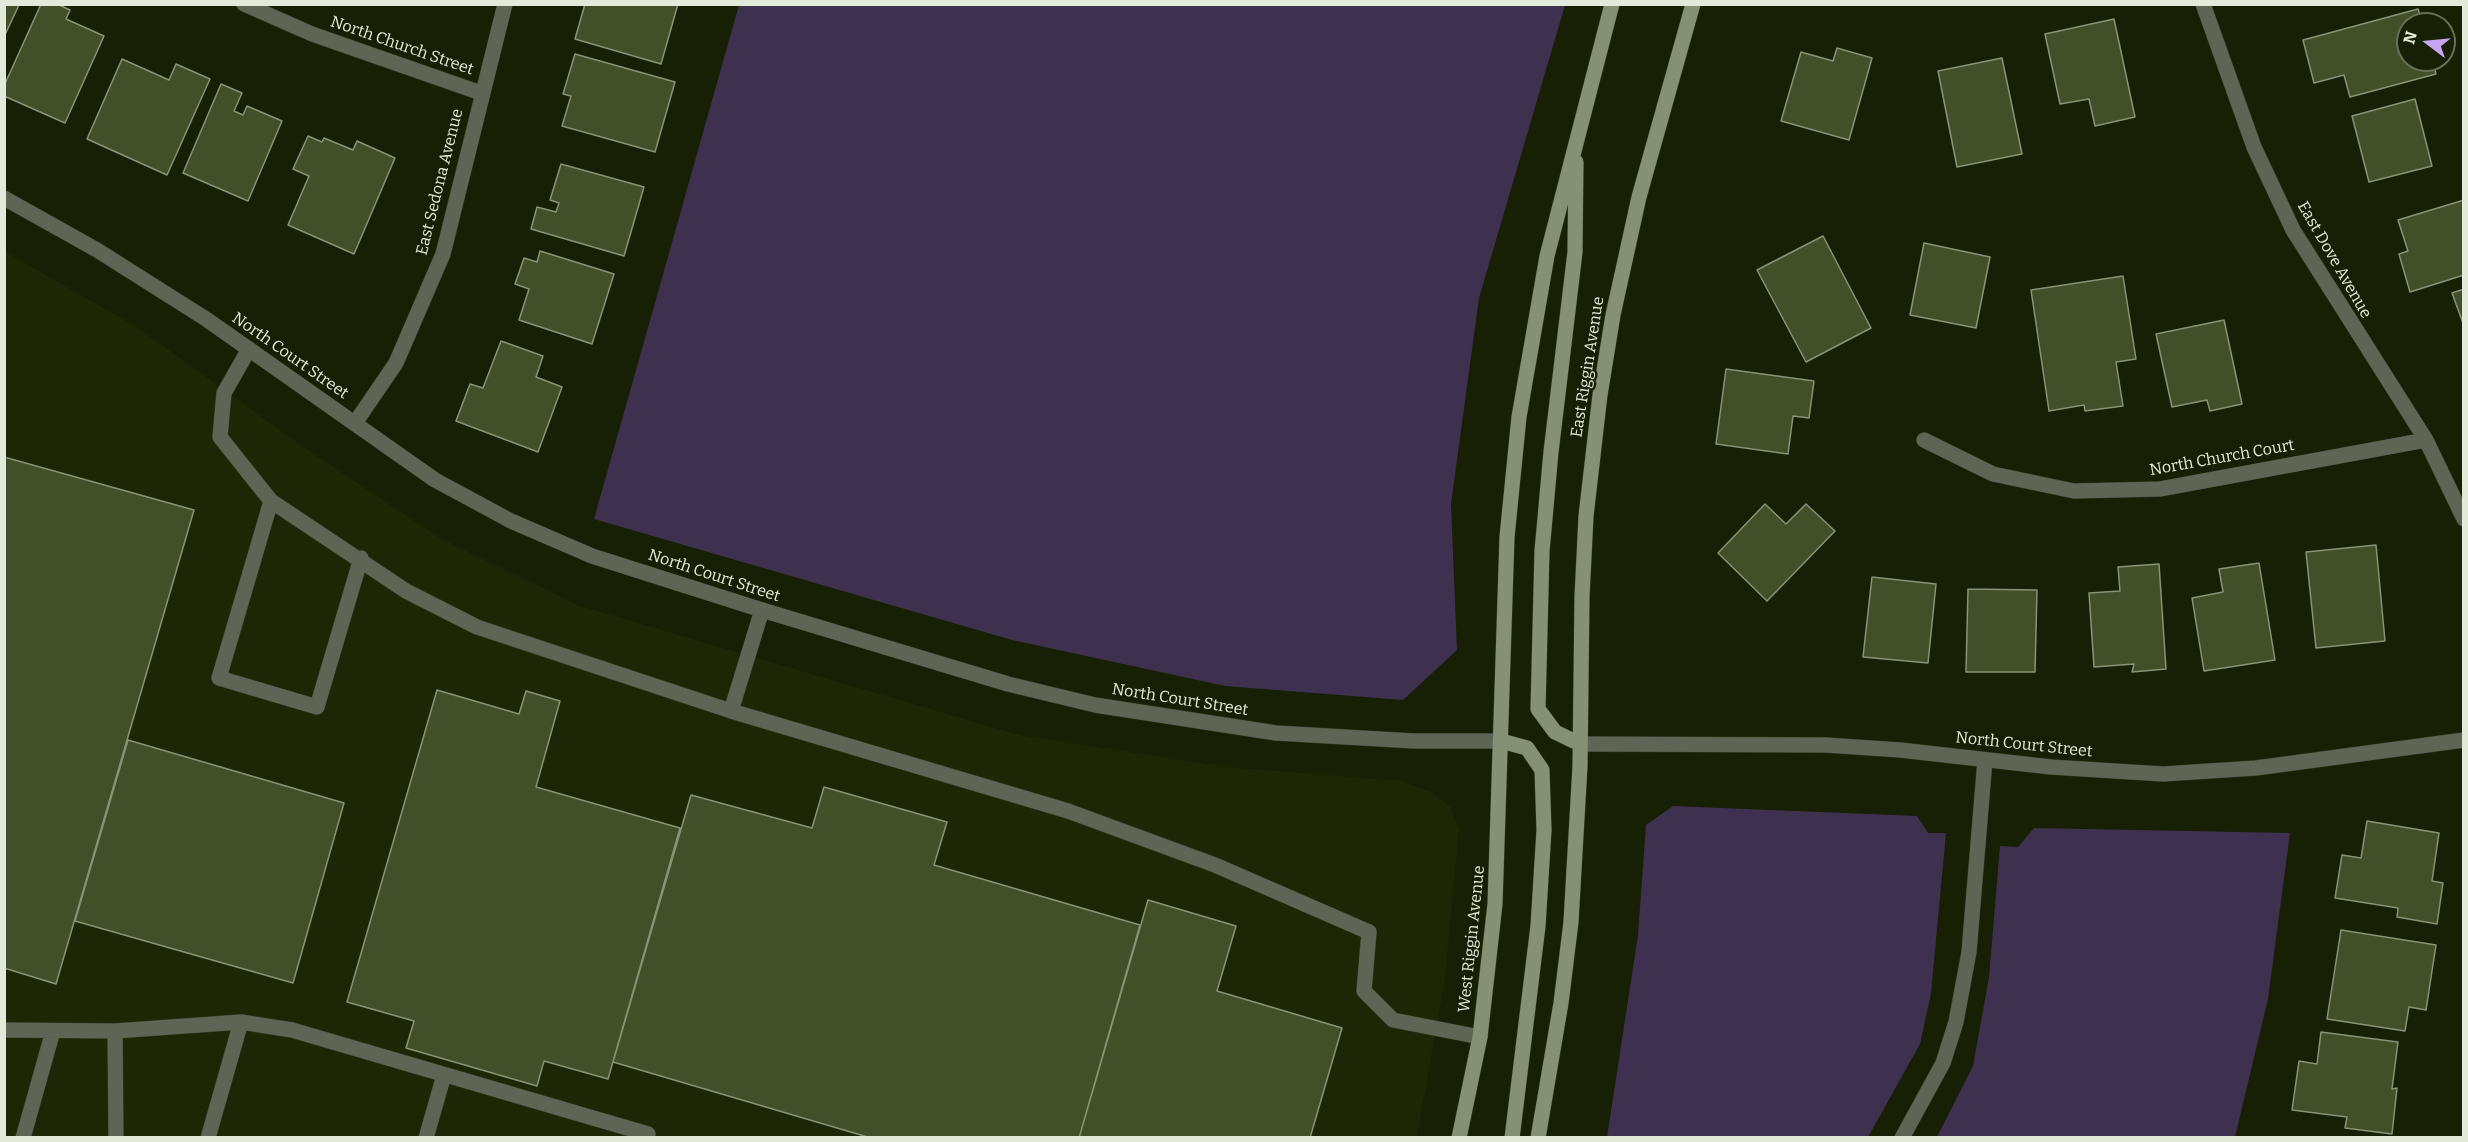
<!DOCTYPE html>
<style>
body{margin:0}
#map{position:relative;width:2468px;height:1142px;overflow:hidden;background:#171f05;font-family:Bitter,serif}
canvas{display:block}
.frame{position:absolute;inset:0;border:6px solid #e4eada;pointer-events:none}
.north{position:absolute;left:2396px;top:12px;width:60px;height:60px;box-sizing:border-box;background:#171f05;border:2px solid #69705a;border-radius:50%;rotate:286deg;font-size:16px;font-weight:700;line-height:24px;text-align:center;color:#e4eada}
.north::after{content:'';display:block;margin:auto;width:21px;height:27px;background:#c6a6f0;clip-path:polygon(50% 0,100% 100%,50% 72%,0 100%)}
</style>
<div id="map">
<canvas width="2468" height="1142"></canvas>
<div class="frame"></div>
<div class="north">N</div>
</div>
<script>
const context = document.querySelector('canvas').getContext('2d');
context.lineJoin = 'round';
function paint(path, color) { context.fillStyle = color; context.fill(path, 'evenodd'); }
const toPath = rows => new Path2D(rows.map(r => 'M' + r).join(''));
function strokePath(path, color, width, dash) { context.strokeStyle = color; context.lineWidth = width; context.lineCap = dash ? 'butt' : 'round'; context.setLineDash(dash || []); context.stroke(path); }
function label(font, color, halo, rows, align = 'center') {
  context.font = font + ' Bitter,serif'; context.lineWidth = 5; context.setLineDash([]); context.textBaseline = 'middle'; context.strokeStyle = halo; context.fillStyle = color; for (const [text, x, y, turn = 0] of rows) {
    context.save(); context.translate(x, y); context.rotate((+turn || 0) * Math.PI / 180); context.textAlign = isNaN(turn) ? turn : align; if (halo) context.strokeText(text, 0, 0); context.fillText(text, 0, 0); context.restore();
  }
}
const built = toPath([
 [4,251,137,327,312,453,442,539,577,605,1019,735,1227,767,1402,781,1432,792,1450,807,1459,829,1445,978,1417,1137,5,1137]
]);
const green = toPath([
 [739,5,1565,5,1479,298,1451,504,1457,650,1403,700,1225,686,1012,640,594,519],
 [1673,806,1917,816,1928,833,1946,833,1931,993,1920,1044,1868,1137,1607,1137,1638,935,1646,825],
 [2034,828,2290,833,2268,999,2235,1137,1937,1137,1973,1066,1989,977,2000,846,2018,847]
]);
const building = toPath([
 [4,4,19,5,4,37,4,4],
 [41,4,57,4,70,10,66,19,104,36,65,123,4,96,4,86,41,4],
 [585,4,678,4,661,64,575,39,585,4],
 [2418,9,2423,24,2408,24,2408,60,2432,60,2436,74,2350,97,2344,75,2314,83,2303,40,2418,9],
 [2114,19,2135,117,2095,126,2089,99,2060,104,2045,34,2114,19],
 [1837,48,1872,58,1849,140,1781,121,1801,52,1833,61,1837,48],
 [575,54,675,82,655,152,562,126,571,96,563,94,575,54],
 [2002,58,2022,154,1957,167,1938,71,2002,58],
 [122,59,169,80,176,64,210,79,167,175,87,139,122,59],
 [221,84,242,93,234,111,243,115,247,106,282,121,248,201,183,173,221,84],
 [2415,99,2432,166,2369,182,2352,116,2415,99],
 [308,136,322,142,324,138,353,150,357,141,395,158,354,254,288,225,309,176,293,169,308,136],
 [561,164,644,187,624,256,531,229,537,207,556,212,559,203,550,200,561,164],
 [2464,200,2464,275,2410,292,2399,254,2408,251,2398,220,2464,200],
 [1823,236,1871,328,1806,362,1757,270,1823,236],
 [1924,243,1990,257,1976,328,1910,315,1924,243],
 [540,251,614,274,592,344,519,320,529,289,515,284,524,258,537,262,540,251],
 [2123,276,2136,359,2116,362,2123,406,2085,411,2084,405,2049,411,2031,290,2123,276],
 [2464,289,2464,326,2452,293,2464,289],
 [2224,320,2242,404,2210,411,2207,400,2172,407,2156,334,2224,320],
 [501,341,543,356,536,377,562,387,538,452,456,421,470,384,483,388,501,341],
 [1726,369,1814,381,1809,418,1793,416,1788,454,1716,444,1726,369],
 [4,457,194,510,56,984,4,968,4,457],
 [1765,504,1786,524,1806,504,1835,531,1767,601,1718,553,1765,504],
 [2376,545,2385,641,2316,648,2306,552,2376,545],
 [2259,563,2275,660,2204,671,2192,598,2223,592,2219,569,2259,563],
 [2159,564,2166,669,2132,672,2134,664,2094,667,2089,593,2120,591,2118,567,2159,564],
 [1872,577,1936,584,1928,663,1863,657,1872,577],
 [1968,589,2037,590,2035,672,1966,672,1968,589],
 [437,690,519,714,526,691,560,701,536,787,680,828,608,1079,544,1061,537,1086,406,1048,414,1021,347,1002,437,690],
 [128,740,344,803,293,983,75,921,128,740],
 [824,787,947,822,934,865,1140,925,1079,1138,871,1138,613,1062,691,795,812,828,824,787],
 [2367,821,2439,833,2432,881,2443,883,2437,924,2397,917,2398,908,2335,898,2342,855,2361,858,2367,821],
 [1148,900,1236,926,1217,991,1342,1028,1310,1138,1079,1138,1148,900],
 [2341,930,2436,945,2426,1010,2409,1007,2405,1031,2327,1019,2341,930],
 [2321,1032,2398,1042,2392,1089,2397,1088,2392,1134,2345,1128,2347,1117,2292,1110,2299,1061,2317,1064,2321,1032]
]);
const lane = toPath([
 [249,349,224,393,220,437,271,501,406,591,477,627,731,711,1068,811,1215,865,1369,932,1364,991,1393,1020,1480,1037],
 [271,501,219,678,317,707,361,558],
 [731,711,762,610],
 [4,1030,115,1031],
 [23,1138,53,1031],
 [116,1138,115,1031,241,1022,292,1030,648,1134],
 [208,1138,241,1022],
 [426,1138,444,1075],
 [1902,1138,1943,1063,1956,1022,1969,952,1985,760]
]);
const street = toPath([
 [244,4,312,34,481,93],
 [2203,4,2254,147,2293,230,2426,440,2464,519],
 [4,198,97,250,206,319,435,480,511,521,592,556,762,610,1008,684,1095,705,1276,733,1414,741,1501,741],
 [355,423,396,363,443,254,505,4],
 [1924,440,1993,474,2074,491,2160,489,2426,440],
 [1580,744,1826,745,1900,750,2051,767,2163,774,2256,768,2464,740]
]);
const secondary = toPath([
 [1576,162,1575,252,1551,452,1542,551,1538,709,1555,732,1580,744],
 [1501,741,1527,748,1542,770,1544,830,1538,926,1512,1138],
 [1459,1138,1480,1037,1495,904,1507,537,1519,417,1547,256,1612,4],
 [1538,1138,1561,1003,1571,922,1580,766,1582,597,1586,516,1600,395,1613,315,1639,197,1693,4]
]);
const streetNames = [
 ["North Church Street",402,46,19],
 ["East Sedona Avenue",440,182,-76],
 ["East Dove Avenue",2334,260,60],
 ["North Court Street",290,356,35],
 ["East Riggin Avenue",1588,367,-81],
 ["North Church Court",2222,458,-10],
 ["North Court Street",714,576,18],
 ["North Court Street",1180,700,9],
 ["North Court Street",2024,745,6],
 ["West Riggin Avenue",1472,939,-84]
];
paint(built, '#1d2705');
paint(green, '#3e3150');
paint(building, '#424f29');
strokePath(building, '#889475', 1.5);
strokePath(lane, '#343b23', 16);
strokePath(street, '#343b23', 16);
strokePath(secondary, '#343b23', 16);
strokePath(lane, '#5f6554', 15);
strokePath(street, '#5f6554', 15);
strokePath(secondary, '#869075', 15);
label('16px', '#e4eada', '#171f05', streetNames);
</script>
